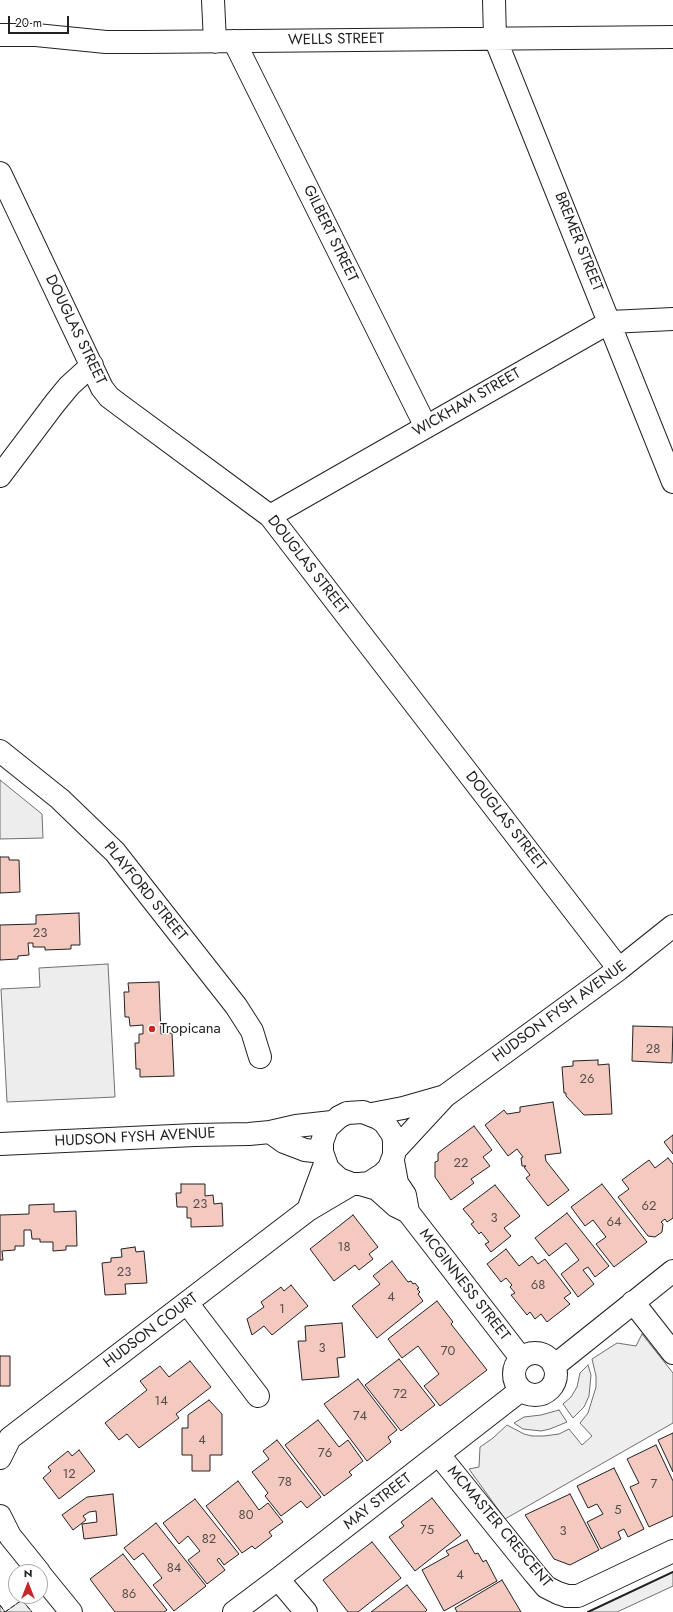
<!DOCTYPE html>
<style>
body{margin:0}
#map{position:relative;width:673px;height:1612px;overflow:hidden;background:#fff;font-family:Jost,sans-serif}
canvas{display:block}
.north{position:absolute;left:8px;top:1564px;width:40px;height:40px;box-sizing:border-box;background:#fff;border:1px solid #a7a7a7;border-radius:50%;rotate:0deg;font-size:11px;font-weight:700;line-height:16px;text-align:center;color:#222}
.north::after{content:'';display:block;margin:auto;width:14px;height:18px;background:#c62828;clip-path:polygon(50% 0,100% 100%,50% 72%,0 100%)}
.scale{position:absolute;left:8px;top:16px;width:61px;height:18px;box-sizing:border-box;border:2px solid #222;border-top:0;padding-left:5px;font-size:12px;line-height:14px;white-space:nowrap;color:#222;-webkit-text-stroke:3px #fff;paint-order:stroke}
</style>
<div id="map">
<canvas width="673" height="1612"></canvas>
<div class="north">N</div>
<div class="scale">20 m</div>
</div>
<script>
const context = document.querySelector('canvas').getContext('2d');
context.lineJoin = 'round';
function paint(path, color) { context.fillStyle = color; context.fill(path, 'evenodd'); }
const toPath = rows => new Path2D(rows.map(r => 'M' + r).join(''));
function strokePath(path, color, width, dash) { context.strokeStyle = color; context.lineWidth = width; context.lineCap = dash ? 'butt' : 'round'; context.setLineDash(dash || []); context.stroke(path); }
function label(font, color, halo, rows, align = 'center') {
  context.font = font + ' Jost,sans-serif'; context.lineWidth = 3; context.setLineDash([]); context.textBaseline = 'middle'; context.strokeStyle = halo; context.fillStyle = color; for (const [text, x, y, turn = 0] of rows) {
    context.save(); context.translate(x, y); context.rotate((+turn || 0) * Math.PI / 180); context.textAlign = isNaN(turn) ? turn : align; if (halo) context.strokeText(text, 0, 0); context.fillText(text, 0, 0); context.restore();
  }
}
const green = toPath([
 [642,1334,673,1373,673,1423,505,1519,469,1469,479,1467,480,1447,493,1438,507,1425,524,1434,532,1436,544,1436,559,1434,569,1429,582,1445,592,1436,580,1423,588,1413,596,1387,596,1376,592,1359,617,1343,636,1346,642,1334],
 [588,1365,591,1375,589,1396,584,1407,573,1418,563,1404,571,1397,577,1387,580,1373,588,1365],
 [559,1410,567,1422,550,1429,541,1431,523,1429,514,1423,524,1417,541,1415,559,1410],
 [673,1572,673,1586,617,1612,588,1612,673,1572]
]);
const parking = toPath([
 [0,780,42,814,43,838,0,839,0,780],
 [108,964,115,1097,7,1102,1,989,40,987,39,968,108,964],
 [22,1600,32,1612,0,1612,0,1605,5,1612,22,1600]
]);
const building = toPath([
 [0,857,9,857,9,860,19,860,20,892,0,893,0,857],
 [79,913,80,945,71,945,71,949,45,950,45,947,33,947,33,943,28,943,29,955,18,956,18,959,0,960,0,925,36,924,36,915,79,913],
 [159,982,161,1034,172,1033,174,1076,140,1077,140,1069,136,1069,135,1043,139,1043,139,1034,143,1034,143,1025,130,1026,129,1017,125,1017,124,992,129,992,128,983,159,982],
 [633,1026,673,1027,672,1063,632,1061,633,1026],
 [598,1060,598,1065,609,1064,612,1114,584,1115,566,1096,566,1093,564,1093,562,1067,573,1066,573,1061,598,1060],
 [553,1102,561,1153,545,1155,546,1161,569,1190,548,1206,526,1178,530,1175,524,1167,526,1166,522,1166,521,1158,523,1157,517,1149,508,1156,485,1125,504,1110,507,1114,520,1112,520,1107,553,1102],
 [474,1126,492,1150,483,1157,490,1166,471,1179,474,1183,451,1200,435,1177,435,1162,438,1161,438,1153,474,1126],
 [673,1135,673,1154,664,1142,673,1135],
 [668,1158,673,1164,673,1218,667,1222,665,1219,661,1222,663,1224,662,1232,655,1237,648,1236,618,1197,629,1189,622,1180,649,1160,655,1168,668,1158],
 [181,1184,205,1184,205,1196,213,1195,214,1204,222,1203,223,1226,191,1227,191,1218,187,1218,187,1207,177,1207,176,1193,181,1193,181,1184],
 [602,1184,647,1242,614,1267,596,1244,606,1237,593,1220,585,1226,571,1207,602,1184],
 [495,1185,520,1216,504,1228,511,1236,491,1252,485,1244,489,1242,481,1232,479,1234,471,1224,474,1222,463,1209,495,1185],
 [54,1204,54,1212,76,1211,77,1246,66,1246,66,1250,53,1251,53,1242,40,1242,40,1239,32,1239,31,1230,24,1230,24,1246,15,1246,15,1250,2,1251,3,1260,0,1260,0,1215,29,1214,29,1205,54,1204],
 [567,1213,609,1266,595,1277,588,1267,583,1270,594,1284,578,1297,561,1274,579,1260,566,1243,549,1256,535,1238,567,1213],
 [353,1215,378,1247,369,1254,373,1259,359,1270,355,1265,334,1281,310,1249,353,1215],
 [135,1247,136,1252,144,1251,147,1283,125,1284,126,1294,105,1295,102,1263,111,1262,111,1258,122,1257,121,1249,135,1247],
 [506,1249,519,1266,532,1256,538,1264,545,1259,571,1293,564,1298,570,1304,547,1322,541,1314,535,1319,530,1312,527,1315,511,1295,515,1293,510,1287,512,1285,506,1278,501,1282,487,1264,506,1249],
 [392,1261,408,1282,411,1281,413,1284,415,1283,419,1288,417,1289,420,1292,418,1294,423,1301,377,1338,352,1306,380,1284,373,1276,392,1261],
 [291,1285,308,1306,272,1335,264,1326,252,1335,247,1319,264,1307,261,1302,281,1287,284,1291,291,1285],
 [437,1301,453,1322,451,1324,487,1370,440,1406,424,1386,439,1374,418,1346,402,1358,388,1339,437,1301],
 [342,1323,345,1357,337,1358,339,1377,302,1380,298,1341,306,1341,305,1326,342,1323],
 [0,1356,10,1356,10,1386,0,1386,0,1356],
 [399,1359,435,1405,401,1431,365,1385,399,1359],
 [190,1361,211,1387,176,1414,179,1418,139,1448,127,1434,119,1440,105,1423,147,1390,140,1381,160,1366,169,1377,190,1361],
 [358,1379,397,1430,388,1437,391,1442,367,1461,324,1404,358,1379],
 [209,1400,222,1414,222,1455,210,1455,210,1471,192,1471,192,1455,182,1455,182,1428,188,1428,188,1415,209,1400],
 [318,1420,339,1447,348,1440,363,1461,349,1472,352,1475,324,1496,285,1445,318,1420],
 [673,1433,673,1472,658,1440,673,1433],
 [277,1440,321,1497,307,1508,301,1501,281,1516,265,1496,268,1493,252,1472,269,1459,263,1451,277,1440],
 [656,1445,673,1481,673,1516,649,1527,630,1487,639,1483,627,1459,656,1445],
 [79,1450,95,1471,59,1499,43,1478,51,1471,48,1467,68,1451,72,1456,79,1450],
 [614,1468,644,1529,628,1537,624,1529,618,1532,621,1539,601,1549,587,1522,603,1514,597,1504,588,1508,577,1486,614,1468],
 [238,1481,259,1510,268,1503,283,1522,269,1532,272,1536,255,1549,252,1546,242,1553,206,1506,238,1481],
 [113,1494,117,1535,84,1539,82,1524,97,1522,96,1511,89,1512,83,1516,86,1520,73,1530,62,1515,87,1497,113,1494],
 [570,1494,599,1550,570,1565,554,1559,525,1515,570,1494],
 [432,1498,461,1535,415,1571,389,1537,404,1526,401,1522,432,1498],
 [195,1499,239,1554,224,1565,219,1558,217,1560,225,1570,207,1584,188,1560,200,1551,188,1536,179,1544,163,1523,195,1499],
 [156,1523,206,1586,174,1611,153,1585,162,1578,143,1553,134,1560,124,1548,156,1523],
 [467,1540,475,1554,478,1553,483,1562,486,1560,497,1581,444,1611,422,1570,449,1555,446,1551,467,1540],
 [372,1542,401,1578,358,1612,348,1612,323,1580,372,1542],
 [123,1554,167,1610,164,1612,115,1612,90,1579,123,1554],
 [502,1580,521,1612,457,1612,455,1608,502,1580],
 [407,1585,427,1610,425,1612,371,1612,407,1585]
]);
const minor = toPath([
 [213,0,215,42],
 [494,0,495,38,673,482],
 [0,35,36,35,106,42,144,42,673,37],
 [234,41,426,427],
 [0,173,102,388,109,397,121,406,270,516,619,969],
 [0,476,55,403,69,386,92,365],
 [270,516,610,322,673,319],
 [0,751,60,799,115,852,236,1006,252,1031,260,1057],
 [372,1114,403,1108,445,1096],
 [270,1132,284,1142,305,1150,322,1152],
 [0,1144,195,1135,249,1134,270,1132,296,1126,332,1122],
 [395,1150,445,1096,619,969,673,926],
 [393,1161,397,1183,405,1195,408,1212],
 [360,1184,377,1189,396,1206,408,1212,521,1358],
 [308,1210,325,1164],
 [633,1302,673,1353],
 [187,1303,258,1396],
 '514 1374a21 21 0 1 1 42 0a21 21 0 1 1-42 0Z',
 [554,1366,673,1271],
 [439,1455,535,1574,546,1587,558,1593,567,1596,578,1596,673,1551],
 [0,1458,10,1438,308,1210,352,1184,360,1184,369,1183,383,1174,389,1168,394,1155,394,1142,393,1135,384,1122,378,1118,363,1112,347,1113,339,1117,327,1128,322,1142,322,1152,328,1169,339,1179,352,1184],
 [0,1516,10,1536,39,1572],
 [40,1574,71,1612],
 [278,1579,306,1612],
 [234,1612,278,1579,521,1390]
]);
const fence = toPath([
 [0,1605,5,1612],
 [5,1612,22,1600,32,1612]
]);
const wall = toPath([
 [588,1612,673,1572]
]);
const markers = [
 [152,1029,4,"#c62828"]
];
const numberNames = [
 ["23",40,934],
 ["28",653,1050],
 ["26",587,1080],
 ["22",461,1164],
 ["23",200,1205],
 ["62",649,1207],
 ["3",494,1219],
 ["64",614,1223],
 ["18",344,1248],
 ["23",124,1273],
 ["68",538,1286],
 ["4",391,1298],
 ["1",282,1310],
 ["3",322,1349],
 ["70",448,1352],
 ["72",400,1395],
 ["14",161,1402],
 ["74",360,1417],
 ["4",202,1441],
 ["76",325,1454],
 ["12",69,1475],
 ["78",285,1483],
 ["7",654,1485],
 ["5",618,1511],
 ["80",246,1516],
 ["75",427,1531],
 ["3",563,1532],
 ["82",209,1540],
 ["84",174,1569],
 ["4",460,1576],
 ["86",129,1595]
];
const streetNames = [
 ["WELLS STREET",336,40,-1],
 ["GILBERT STREET",330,234,64],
 ["BREMER STREET",578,242,68],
 ["DOUGLAS STREET",75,330,64],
 ["WICKHAM STREET",467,403,-30],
 ["DOUGLAS STREET",307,565,52],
 ["DOUGLAS STREET",505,821,52],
 ["PLAYFORD STREET",145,892,51],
 ["HUDSON FYSH AVENUE",560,1012,-36],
 ["HUDSON FYSH AVENUE",135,1138,-3],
 ["MCGINNESS STREET",464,1285,52],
 ["HUDSON COURT",151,1331,-37],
 ["MAY STREET",378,1502,-38],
 ["MCMASTER CRESCENT",499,1527,50]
];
const poiNames = [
 ["Tropicana",160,1029]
];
paint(green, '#eee');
strokePath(green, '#6f6f6f', 1);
paint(parking, '#ededed');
strokePath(parking, '#6f6f6f', 1);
paint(building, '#f3c9c0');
strokePath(building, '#222', 1);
strokePath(minor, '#222', 24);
strokePath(minor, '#fff', 22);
strokePath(fence, '#222', 1, [5, 2]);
strokePath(wall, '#222', 2);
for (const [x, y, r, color] of markers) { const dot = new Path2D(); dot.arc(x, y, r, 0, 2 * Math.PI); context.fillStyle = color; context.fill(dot); strokePath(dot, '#fff', 1.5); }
label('13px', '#564c4a', null, numberNames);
label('15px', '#222', '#fff', streetNames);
label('15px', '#222', '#fff', poiNames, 'left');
</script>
